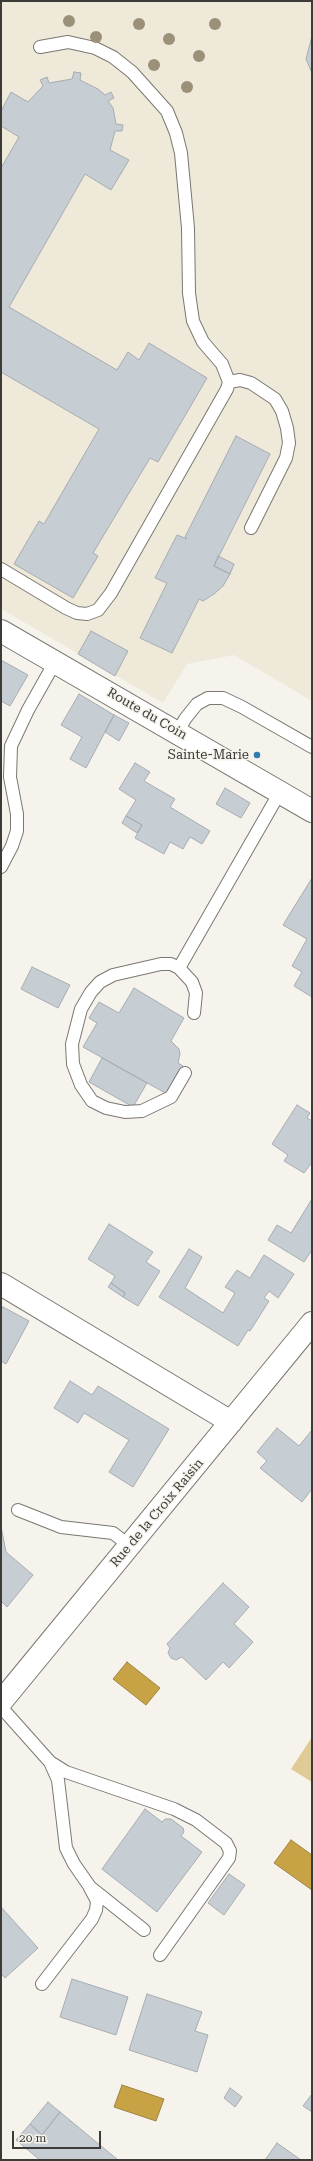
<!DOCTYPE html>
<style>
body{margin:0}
#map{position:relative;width:313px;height:2161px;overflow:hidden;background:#f6f3ec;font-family:"Roboto Serif",serif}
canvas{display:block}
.frame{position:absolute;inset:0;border:2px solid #3c3b38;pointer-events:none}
.scale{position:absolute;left:12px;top:2131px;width:89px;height:18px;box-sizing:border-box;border:2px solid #3c3b38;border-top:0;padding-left:5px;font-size:12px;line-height:14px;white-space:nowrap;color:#3c3b38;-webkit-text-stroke:3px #f6f3ec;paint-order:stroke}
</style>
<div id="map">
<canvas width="313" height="2161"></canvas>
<div class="frame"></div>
<div class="scale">20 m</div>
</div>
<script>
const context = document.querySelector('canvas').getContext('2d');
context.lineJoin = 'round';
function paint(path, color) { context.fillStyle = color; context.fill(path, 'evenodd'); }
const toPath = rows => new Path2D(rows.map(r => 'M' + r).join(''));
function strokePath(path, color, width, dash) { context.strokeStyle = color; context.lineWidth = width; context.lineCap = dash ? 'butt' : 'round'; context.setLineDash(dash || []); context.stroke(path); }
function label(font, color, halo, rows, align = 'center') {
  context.font = font + ' "Roboto Serif",serif'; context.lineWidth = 3; context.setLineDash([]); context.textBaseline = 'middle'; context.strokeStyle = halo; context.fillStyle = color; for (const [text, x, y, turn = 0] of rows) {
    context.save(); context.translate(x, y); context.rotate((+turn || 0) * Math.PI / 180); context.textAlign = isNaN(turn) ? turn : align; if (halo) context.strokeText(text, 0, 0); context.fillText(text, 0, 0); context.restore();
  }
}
const built = toPath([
 [1,1,312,1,312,701,234,655,187,664,163,703,1,609]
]);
const green = toPath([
 [312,1737,312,1782,291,1769]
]);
const water = toPath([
 [127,1662,160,1688,146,1705,113,1679,127,1662],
 [291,1840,312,1855,312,1890,274,1863,291,1840],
 [122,2085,164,2099,156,2121,114,2107,122,2085]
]);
const building = toPath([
 [312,36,312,73,306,59,312,36],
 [74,72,81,73,80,80,98,89,105,95,111,92,114,98,108,101,113,108,116,124,123,125,122,131,115,131,110,150,129,160,111,190,85,174,9,307,117,370,128,352,139,360,149,343,207,378,158,462,150,458,93,553,98,556,73,598,14,564,39,521,44,524,99,429,1,372,1,168,19,137,1,126,1,111,11,92,28,102,43,86,40,80,47,77,49,83,72,79,74,72],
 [236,436,270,454,214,566,230,574,223,586,214,594,203,601,199,599,172,653,140,638,167,583,155,578,177,535,187,539,185,537,236,436],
 [218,556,234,564,230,574,214,566,218,556],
 [91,631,128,651,115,676,78,654,91,631],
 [1,660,28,675,10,706,1,701,1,660],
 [79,694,114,715,86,768,70,759,82,737,61,725,79,694],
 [114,715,129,723,119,741,105,732,114,715],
 [135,763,150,772,144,781,175,799,170,807,210,831,202,844,190,837,183,849,170,842,164,854,135,838,142,825,126,816,136,800,119,789,135,763],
 [225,788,250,803,241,818,216,804,225,788],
 [126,816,142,825,137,833,122,823,126,816],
 [312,878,312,997,294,986,302,972,292,966,307,939,283,925,312,878],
 [32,967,70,985,58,1008,21,989,32,967],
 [134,988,184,1018,171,1041,179,1049,180,1054,178,1063,183,1066,167,1094,83,1047,97,1023,89,1018,99,1002,119,1013,134,988],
 [102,1058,147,1083,133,1107,89,1082,102,1058],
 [297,1105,310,1113,307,1118,312,1121,312,1162,304,1173,284,1161,288,1155,272,1144,297,1105],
 [312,1199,312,1250,304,1262,268,1240,277,1225,291,1233,312,1199],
 [109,1224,153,1252,146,1262,160,1271,138,1306,123,1297,125,1293,111,1283,115,1276,88,1259,109,1224],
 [189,1249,202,1257,185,1288,223,1313,235,1293,225,1287,237,1270,250,1278,264,1255,294,1274,278,1298,269,1291,264,1298,269,1301,250,1331,248,1330,238,1346,159,1297,189,1249],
 [111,1283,125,1293,123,1297,108,1287,111,1283],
 [3,1307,29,1321,6,1364,1,1361,1,1311,3,1307],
 [70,1381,92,1395,98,1386,169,1429,133,1487,109,1472,129,1440,84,1413,78,1423,54,1408,70,1381],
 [277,1428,299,1446,312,1430,312,1489,302,1502,260,1468,267,1461,257,1452,277,1428],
 [1,1526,6,1552,33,1575,7,1607,1,1601,1,1526],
 [223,1583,249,1607,234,1624,253,1642,229,1668,223,1662,206,1680,182,1657,176,1660,171,1658,168,1653,170,1648,167,1644,223,1583],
 [145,1809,162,1822,165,1819,171,1819,183,1828,184,1832,181,1836,202,1852,157,1912,102,1869,145,1809],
 [229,1874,245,1885,224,1915,208,1903,229,1874],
 [1,1907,38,1948,5,1978,1,1973,1,1907],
 [72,1979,128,1997,116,2035,60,2017,72,1979],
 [147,1994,202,2012,195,2031,208,2035,197,2072,129,2050,147,1994],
 [230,2088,242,2097,235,2107,224,2098,230,2088],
 [312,2094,312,2112,303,2106,312,2094],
 [48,2102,60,2112,42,2135,30,2124,48,2102],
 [60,2112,118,2160,40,2160,16,2140,30,2124,42,2135,60,2112],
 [277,2143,301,2160,265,2160,277,2143]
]);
const service = toPath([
 [229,382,240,380,251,383,275,399,282,411,287,428,289,443,286,458,251,528],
 [1,569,66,608,77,613,87,614,98,610,111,593,227,389,229,382,222,364,203,342,193,321,189,293,188,228,181,153,176,133,167,111,132,72,113,57,95,48,68,42,40,47],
 [178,732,185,719,197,704,208,698,223,698,242,707,312,747],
 [1,867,12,846,17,831,17,814,10,777,11,746,28,710,55,662],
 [179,968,192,982,196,993,194,1013],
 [185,1073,171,1097,142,1111,125,1112,106,1108,92,1101,81,1085,73,1064,72,1044,81,1009,91,992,100,982,113,975,161,964,171,964,179,968,280,792],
 [18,1510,61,1527,113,1533,130,1546],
 [1,1707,50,1762,66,1772,174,1809,196,1820,226,1843,230,1851,229,1858,160,1955],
 [50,1762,58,1780,66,1848,74,1864,90,1887,144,1930],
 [42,1984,92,1919,96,1910,97,1901,90,1888]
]);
const minor = toPath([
 [1,1284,231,1422],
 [1,1702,312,1323]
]);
const secondary = toPath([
 [1,631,312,811]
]);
const trees = [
 [69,21],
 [139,24],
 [215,24],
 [96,37],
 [169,39],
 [199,56],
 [154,65],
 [187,87]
];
const markers = [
 [257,755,4,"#2f7caf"]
];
const streetNames = [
 ["Route du Coin",147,714,30],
 ["Rue de la Croix Raisin",157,1513,-50]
];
const poiNames = [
 ["Sainte-Marie",249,755]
];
paint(built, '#efe9da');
paint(green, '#e0ca95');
paint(water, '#c8a346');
strokePath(water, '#9e8442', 1);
paint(building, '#c7ced3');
strokePath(building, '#a6acb1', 1);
strokePath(service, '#7a7871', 14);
strokePath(minor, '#7a7871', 24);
strokePath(secondary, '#7a7871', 24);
strokePath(service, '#fff', 12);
strokePath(minor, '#fff', 22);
strokePath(secondary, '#fff', 22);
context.fillStyle = '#9b9178';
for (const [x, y] of trees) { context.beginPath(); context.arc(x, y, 6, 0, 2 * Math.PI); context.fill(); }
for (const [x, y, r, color] of markers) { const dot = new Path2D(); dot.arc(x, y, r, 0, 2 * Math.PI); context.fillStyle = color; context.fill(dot); strokePath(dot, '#f6f3ec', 1.5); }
label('13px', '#3c3b38', '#f6f3ec', streetNames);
label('13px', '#3c3b38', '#f6f3ec', poiNames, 'right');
</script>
